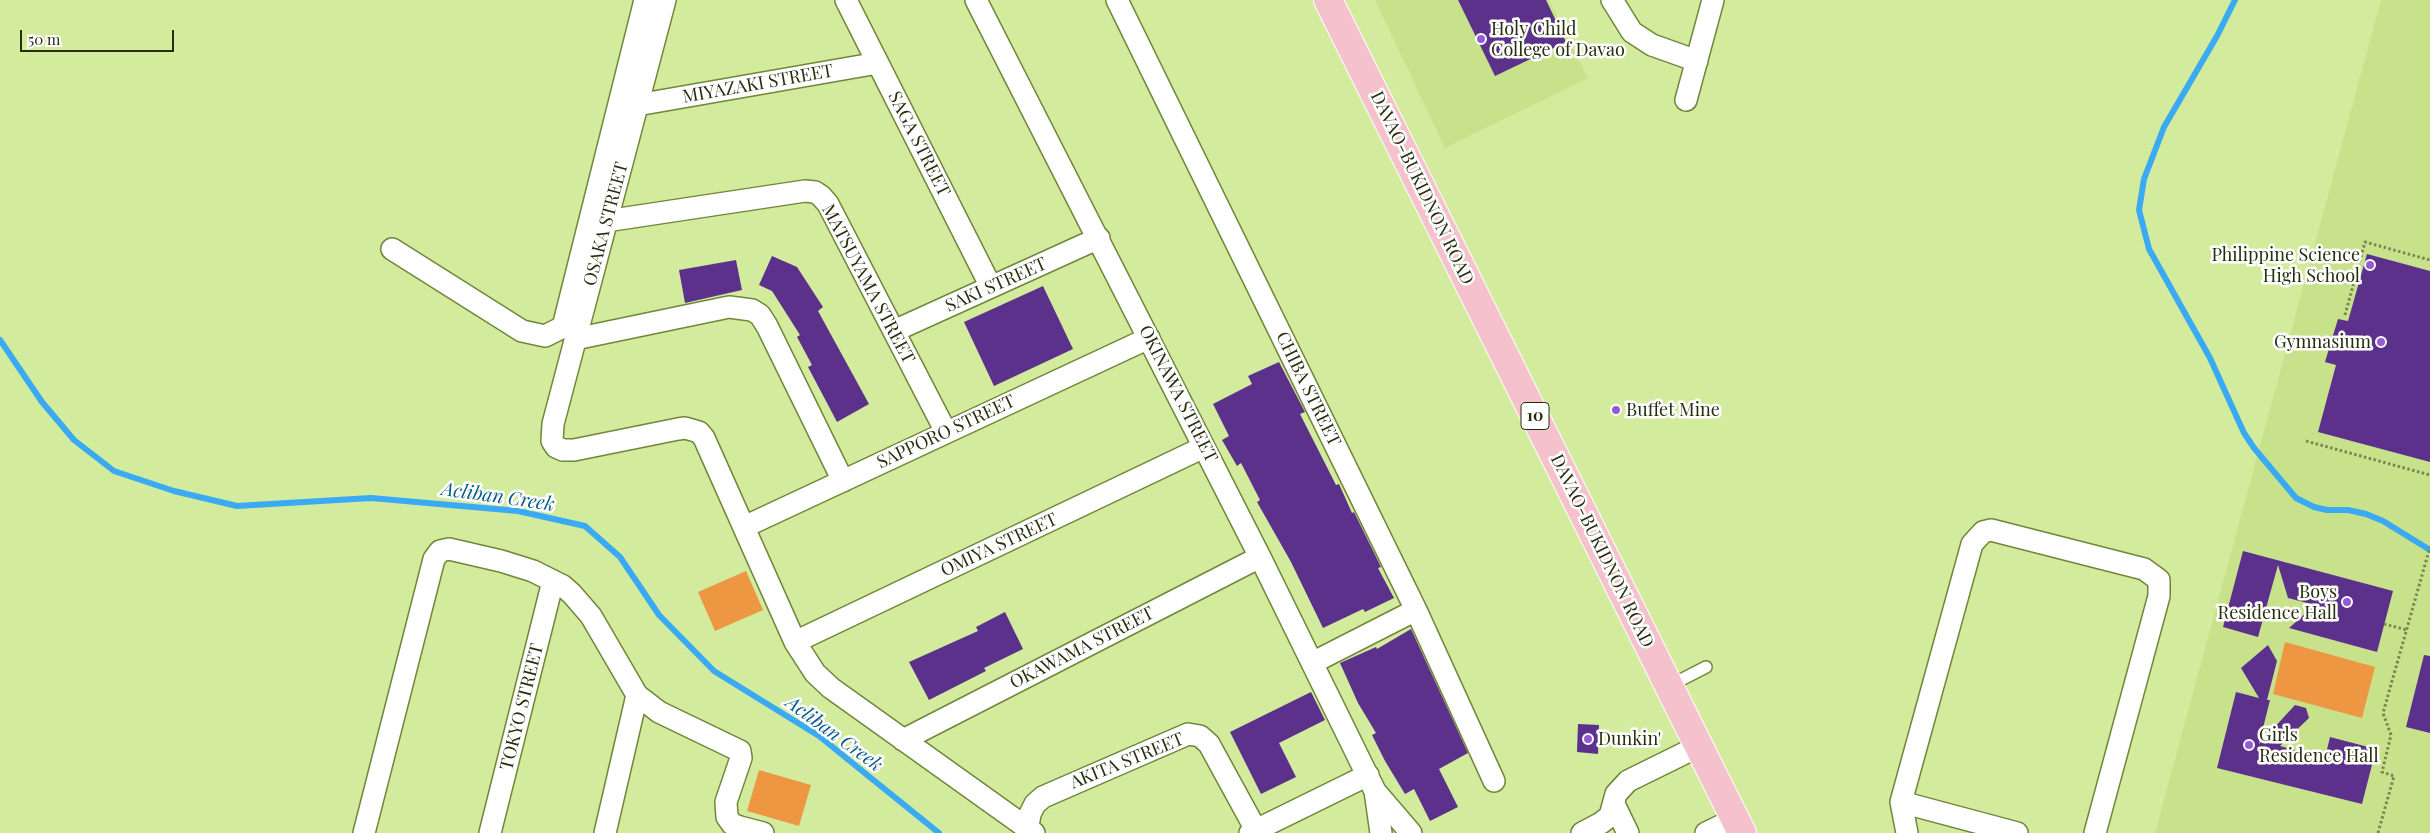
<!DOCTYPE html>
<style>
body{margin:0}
#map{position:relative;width:2430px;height:833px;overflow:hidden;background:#d3eb9c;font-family:"Playfair Display",serif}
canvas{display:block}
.scale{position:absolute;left:20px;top:30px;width:154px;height:22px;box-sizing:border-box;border:2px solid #262e0e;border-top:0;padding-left:6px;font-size:15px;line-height:18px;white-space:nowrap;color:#262e0e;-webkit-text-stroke:4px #fff;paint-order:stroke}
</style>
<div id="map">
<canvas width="2430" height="833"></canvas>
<div class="scale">50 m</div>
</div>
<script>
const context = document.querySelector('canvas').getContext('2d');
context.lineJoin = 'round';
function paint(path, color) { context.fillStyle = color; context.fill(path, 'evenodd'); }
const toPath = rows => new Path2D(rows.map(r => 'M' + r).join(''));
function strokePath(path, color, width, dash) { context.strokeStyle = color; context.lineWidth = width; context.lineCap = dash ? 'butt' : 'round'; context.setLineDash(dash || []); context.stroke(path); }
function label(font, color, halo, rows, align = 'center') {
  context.font = font + ' "Playfair Display",serif'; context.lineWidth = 5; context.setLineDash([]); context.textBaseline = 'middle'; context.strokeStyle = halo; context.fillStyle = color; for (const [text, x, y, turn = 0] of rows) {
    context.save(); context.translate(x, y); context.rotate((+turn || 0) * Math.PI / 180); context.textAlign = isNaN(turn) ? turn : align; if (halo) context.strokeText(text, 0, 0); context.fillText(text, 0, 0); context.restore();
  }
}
const built = toPath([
 [1375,0,1549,0,1588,78,1445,148],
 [2381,0,2430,0,2430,833,2155,833]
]);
const green = toPath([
 [746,571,763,610,715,631,698,592],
 [2285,642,2375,667,2362,718,2273,694],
 [759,770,811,785,799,826,747,811]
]);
const stream = toPath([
 [2235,0,2217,36,2164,127,2144,179,2139,210,2149,249,2210,358,2244,433,2254,448,2296,498,2314,507,2327,510,2348,510,2366,514,2383,521,2430,550],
 [0,340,42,402,74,440,114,471,174,491,237,506,371,498,518,511,585,526,620,557,659,615,714,671,819,736,939,833]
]);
const building = toPath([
 [1458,0,1546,0,1566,42,1495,76],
 [2367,254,2430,271,2430,462,2318,432,2336,365,2325,362,2338,319,2348,321],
 [772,256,797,267,823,307,818,311,869,404,837,422,808,367,812,365,797,337,800,335,772,291,759,285],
 [736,260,742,290,685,303,679,270],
 [1043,286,1073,349,994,386,964,322],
 [1279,362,1305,412,1300,414,1336,485,1339,484,1352,513,1354,512,1381,567,1378,568,1394,598,1365,612,1363,609,1323,628,1291,562,1257,502,1260,500,1241,463,1237,466,1222,440,1229,436,1213,404,1252,384,1248,376],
 [2243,551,2393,591,2377,652,2289,628,2315,605,2288,598,2278,565,2258,637,2223,627],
 [1005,612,1023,649,984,668,986,671,929,700,909,662,978,631,976,627],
 [1411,629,1468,753,1439,769,1458,807,1430,821,1414,789,1405,794,1385,761,1372,735,1376,733,1358,703,1340,663,1376,647,1377,649],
 [2268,645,2277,661,2267,700,2270,700,2259,744,2295,705,2306,708,2309,718,2280,746,2325,758,2330,737,2376,749,2362,804,2217,768,2236,692,2259,698,2241,668],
 [2424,655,2430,656,2430,733,2406,727],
 [1311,692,1325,720,1279,743,1296,777,1261,794,1230,732],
 [1578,724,1599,725,1598,754,1577,752]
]);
const path = toPath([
 [2345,315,2365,242,2430,260],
 [2306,441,2430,475],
 [2384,624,2407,630],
 [2378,833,2394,776,2382,772,2391,735,2383,713,2430,547]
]);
const lane = toPath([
 [1669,686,1706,667]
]);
const street = toPath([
 [665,0,553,424,552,441,556,447,563,450,574,450,678,429,685,428,699,432,704,438,795,642,815,673,831,688,1034,833],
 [846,0,991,287],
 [976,0,1260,557,1375,791,1411,833],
 [1117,0,1416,610,1494,781],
 [1612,0,1632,32,1652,45,1697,61],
 [1686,100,1713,0],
 [637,105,878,63],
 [606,221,805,191,815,192,821,196,828,204,946,432],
 [392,249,522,331,545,336,563,327,645,0],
 [894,331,1099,238],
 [575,339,729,307,752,310,760,315,767,326,843,481],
 [744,527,1149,338],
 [795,642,1204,447],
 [1312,663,1416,610],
 [903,740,1260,557],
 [1375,791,1381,833],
 [1901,802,2017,833],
 [1614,804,1628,833],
 [364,833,434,559,440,551,449,549,501,561,533,571,563,586,572,594,591,616,637,695,659,712,740,751,741,758,726,802,727,817,732,824,740,827,763,833],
 [490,833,553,581],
 [605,833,637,695],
 [1027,833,1030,814,1035,804,1043,797,1188,734,1200,736,1209,744,1256,830],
 [1250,833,1368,775],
 [1582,833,1601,823,1610,816,1616,794,1628,781,1699,746],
 [1706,833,1735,819],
 [1907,833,1901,802,1972,544,1983,532,1991,530,2144,569,2159,580,2159,596,2095,833]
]);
const highway = toPath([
 [1328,0,1742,833]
]);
const markers = [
 [1481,39,5,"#935cd4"],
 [2370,265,5,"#935cd4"],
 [2381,342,5,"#935cd4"],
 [1616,410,5,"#935cd4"],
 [2347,602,5,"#935cd4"],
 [1588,739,5,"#935cd4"],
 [2249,745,5,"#935cd4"]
];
const shields = [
 [1535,416,28]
];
const shieldNames = [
 ["10",1535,416]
];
const poiNames = [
 ["Holy Child",1491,29],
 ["College of Davao",1491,50],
 ["Philippine Science",2360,255,"right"],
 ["High School",2360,276,"right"],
 ["Gymnasium",2371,342,"right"],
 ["Buffet Mine",1626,410],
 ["Boys",2337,592,"right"],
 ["Residence Hall",2337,613,"right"],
 ["Girls",2259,735],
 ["Residence Hall",2259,756],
 ["Dunkin'",1598,739]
];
const streetNames = [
 ["MIYAZAKI STREET",758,84,-10],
 ["SAGA STREET",919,144,63],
 ["DAVAO-BUKIDNON ROAD",1422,188,64],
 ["OSAKA STREET",606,224,-75],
 ["MATSUYAMA STREET",868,284,62],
 ["SAKI STREET",996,285,-24],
 ["CHIBA STREET",1308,389,64],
 ["OKINAWA STREET",1178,394,63],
 ["SAPPORO STREET",946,432,-25],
 ["OMIYA STREET",999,545,-25],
 ["DAVAO-BUKIDNON ROAD",1602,551,64],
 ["OKAWAMA STREET",1082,648,-27],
 ["TOKYO STREET",522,707,-76],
 ["AKITA STREET",1127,761,-22]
];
const waterNames = [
 ["Acliban Creek",498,497,8],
 ["Acliban Creek",834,734,36]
];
paint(built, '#c8e28b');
paint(green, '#ed9742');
strokePath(stream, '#3aaaf4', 6);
paint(building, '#5c318c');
strokePath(lane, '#71863a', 14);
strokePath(street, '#71863a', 24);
strokePath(highway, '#fff', 30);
strokePath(path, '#788751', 3, [2.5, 2.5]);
strokePath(lane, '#fff', 11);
strokePath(street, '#fff', 21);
strokePath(highway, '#f5c1cd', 28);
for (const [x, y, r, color] of markers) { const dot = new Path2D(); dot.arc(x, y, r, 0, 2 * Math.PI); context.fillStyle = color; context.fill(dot); strokePath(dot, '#fff', 2); }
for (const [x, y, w] of shields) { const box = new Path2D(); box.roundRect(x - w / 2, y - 13.5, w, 27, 4); context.fillStyle = '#fff'; context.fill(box); strokePath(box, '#262e0e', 1); }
label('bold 16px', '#262e0e', null, shieldNames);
label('18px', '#262e0e', '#fff', poiNames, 'left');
label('18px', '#262e0e', '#fff', streetNames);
label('italic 19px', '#065b8b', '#fff', waterNames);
</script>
